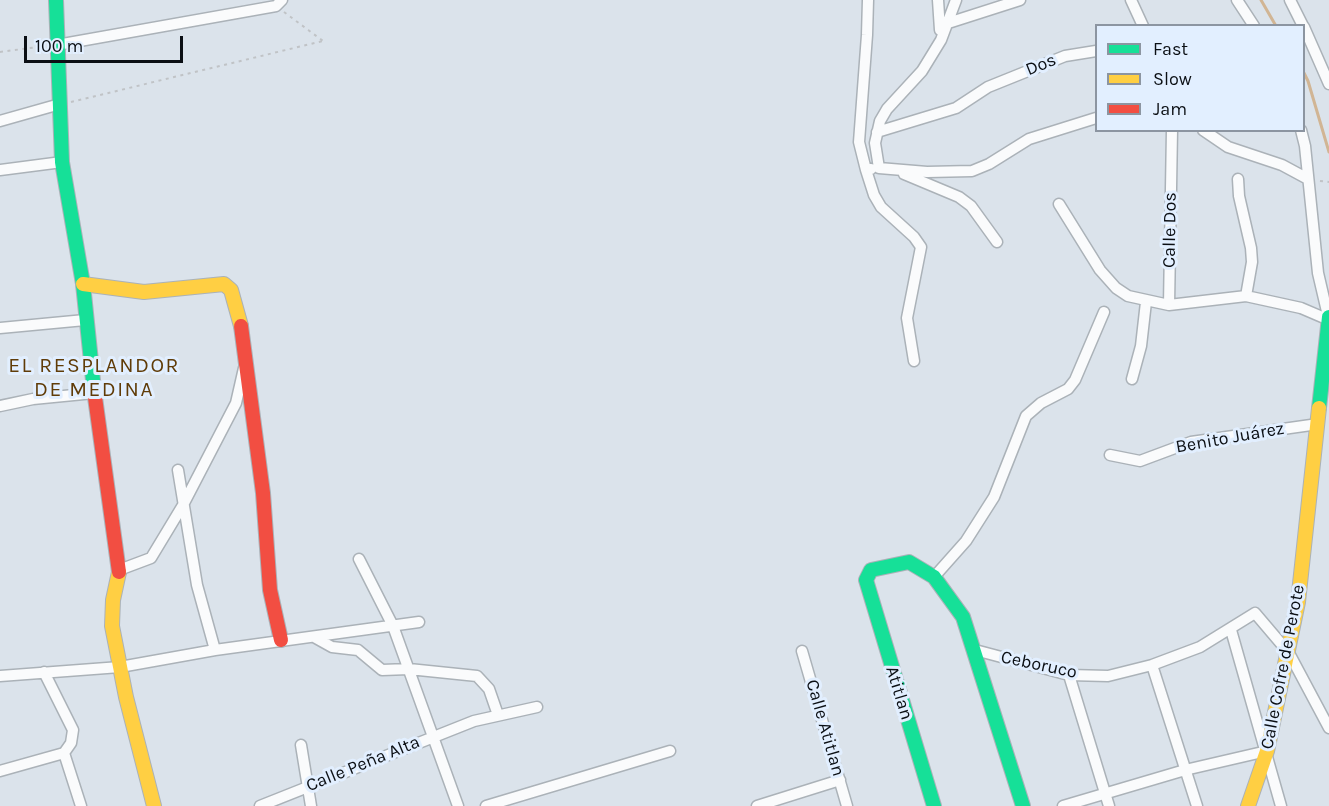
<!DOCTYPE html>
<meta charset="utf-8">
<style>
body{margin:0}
#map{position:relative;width:1329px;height:806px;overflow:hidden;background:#dbe3eb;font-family:Karla,sans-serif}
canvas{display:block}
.legend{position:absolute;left:1095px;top:24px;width:210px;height:108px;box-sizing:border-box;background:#e2efff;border:2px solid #8c95a1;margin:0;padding:8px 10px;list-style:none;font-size:18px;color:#0b0f14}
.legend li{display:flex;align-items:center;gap:12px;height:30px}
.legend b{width:30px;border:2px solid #8c95a1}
.scale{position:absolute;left:24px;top:36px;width:159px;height:27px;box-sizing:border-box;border:3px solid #0b0f14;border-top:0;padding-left:8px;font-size:18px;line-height:21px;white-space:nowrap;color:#0b0f14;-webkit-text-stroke:4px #e2efff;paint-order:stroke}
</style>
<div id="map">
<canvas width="1329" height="806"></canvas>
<ul class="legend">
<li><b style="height:8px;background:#16e098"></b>Fast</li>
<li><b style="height:8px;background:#ffcf43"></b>Slow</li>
<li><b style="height:8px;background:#f24e42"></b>Jam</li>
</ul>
<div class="scale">100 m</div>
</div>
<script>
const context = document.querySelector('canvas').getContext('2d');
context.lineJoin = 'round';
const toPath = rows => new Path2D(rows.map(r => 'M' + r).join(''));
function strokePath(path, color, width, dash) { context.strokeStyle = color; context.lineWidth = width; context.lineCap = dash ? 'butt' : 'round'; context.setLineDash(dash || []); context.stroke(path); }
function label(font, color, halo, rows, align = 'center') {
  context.font = font + ' Karla,sans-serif'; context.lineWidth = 6; context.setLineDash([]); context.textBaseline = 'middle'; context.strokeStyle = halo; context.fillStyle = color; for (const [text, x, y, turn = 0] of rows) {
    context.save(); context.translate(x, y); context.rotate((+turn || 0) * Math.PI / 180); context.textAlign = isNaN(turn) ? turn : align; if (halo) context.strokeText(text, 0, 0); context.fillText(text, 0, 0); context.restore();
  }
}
const stream = toPath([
 [1261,0,1276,26],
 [1304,73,1308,81,1329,152]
]);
const path = toPath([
 [284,12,323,41],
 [0,52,45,46],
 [71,102,323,41],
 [1320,181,1329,182]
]);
const street = toPath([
 [868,0,867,35,859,142,866,170,871,169],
 [938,0,940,30],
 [956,0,941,40,922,71,887,109,880,121,875,143,879,168,927,172,972,171,989,164,1029,139,1096,118],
 [1131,0,1143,26],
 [1237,0,1254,26],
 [1290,0,1303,26],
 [945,24,1020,0],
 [1304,27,1329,84],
 [57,45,276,6,282,0],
 [0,121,60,104],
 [1203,130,1228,147,1282,165,1308,179],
 [1301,130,1305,146,1318,273,1329,320],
 [877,132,956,108,988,87,1065,56,1096,51],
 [0,170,62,162],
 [866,170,874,195,881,207,914,237,921,247,907,318,914,361],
 [904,174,959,197,971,206,997,242],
 [1238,179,1239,196,1251,248,1252,262,1246,296],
 [1059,204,1100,270,1116,288,1128,296,1169,305,1246,296,1301,308,1329,320],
 [1169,305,1172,130],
 [0,328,85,320],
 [1132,379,1141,346,1146,302],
 [0,406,33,399,94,393],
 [1110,455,1140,461,1191,442,1318,424],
 [178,470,197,585,215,650],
 [359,559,393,626,458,806],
 [119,570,151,558,183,505,236,403,244,368],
 [934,577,966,541,994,497,1026,416,1041,403,1068,389,1075,380,1104,312],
 [1231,630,1281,806],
 [314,637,332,647,358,650,382,670,409,669,477,676,489,689,498,715],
 [975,650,1069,675,1108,676,1152,665,1200,647,1255,613,1289,653,1329,728],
 [802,651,847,806],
 [1152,665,1197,806],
 [44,672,73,730,71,743,64,753,81,806],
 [1069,675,1109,806],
 [0,676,120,667,215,650,419,622],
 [301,745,311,806],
 [0,771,64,753],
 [260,806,474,721,537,707],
 [486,806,670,751],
 [757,806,840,780],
 [1063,806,1185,770,1267,751]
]);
const fast = toPath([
 [56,0,62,162,83,284,94,390],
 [1319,408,1329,317],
 [934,806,866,580,871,570,909,562,934,577,963,617,1023,806]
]);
const slow = toPath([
 [83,284,144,292,224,284,231,290,241,326],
 [119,572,113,600,112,626,126,697,154,806],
 [1248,806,1267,751,1298,602,1319,408]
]);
const jam = toPath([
 [241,326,263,493,270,590,281,640],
 [94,390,119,572]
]);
const streetNames = [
 ["Dos",1041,65,-22],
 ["Calle Dos",1170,230,-89],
 ["Benito Juárez",1230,438,-10],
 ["Ceboruco",1039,665,12],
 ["Calle Cofre de Perote",1283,667,-79],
 ["Atitlan",899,693,73],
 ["Calle Atitlan",825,728,74],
 ["Calle Peña Alta",363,764,-22]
];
const quarterNames = [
 ["EL RESPLANDOR",94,366],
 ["DE MEDINA",94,390]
];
strokePath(stream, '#d1b594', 3);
strokePath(street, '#abb2b8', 13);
strokePath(fast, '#abb2b8', 16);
strokePath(slow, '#abb2b8', 16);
strokePath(jam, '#abb2b8', 16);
strokePath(path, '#c0c3c6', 2, [3, 4.5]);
strokePath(street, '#fafbfc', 10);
strokePath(fast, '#16e098', 14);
strokePath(slow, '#ffcf43', 14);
strokePath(jam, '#f24e42', 14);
label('18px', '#0b0f14', '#e2efff', streetNames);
context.letterSpacing = '1.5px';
label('21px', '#603c08', '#e2efff', quarterNames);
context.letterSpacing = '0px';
</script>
